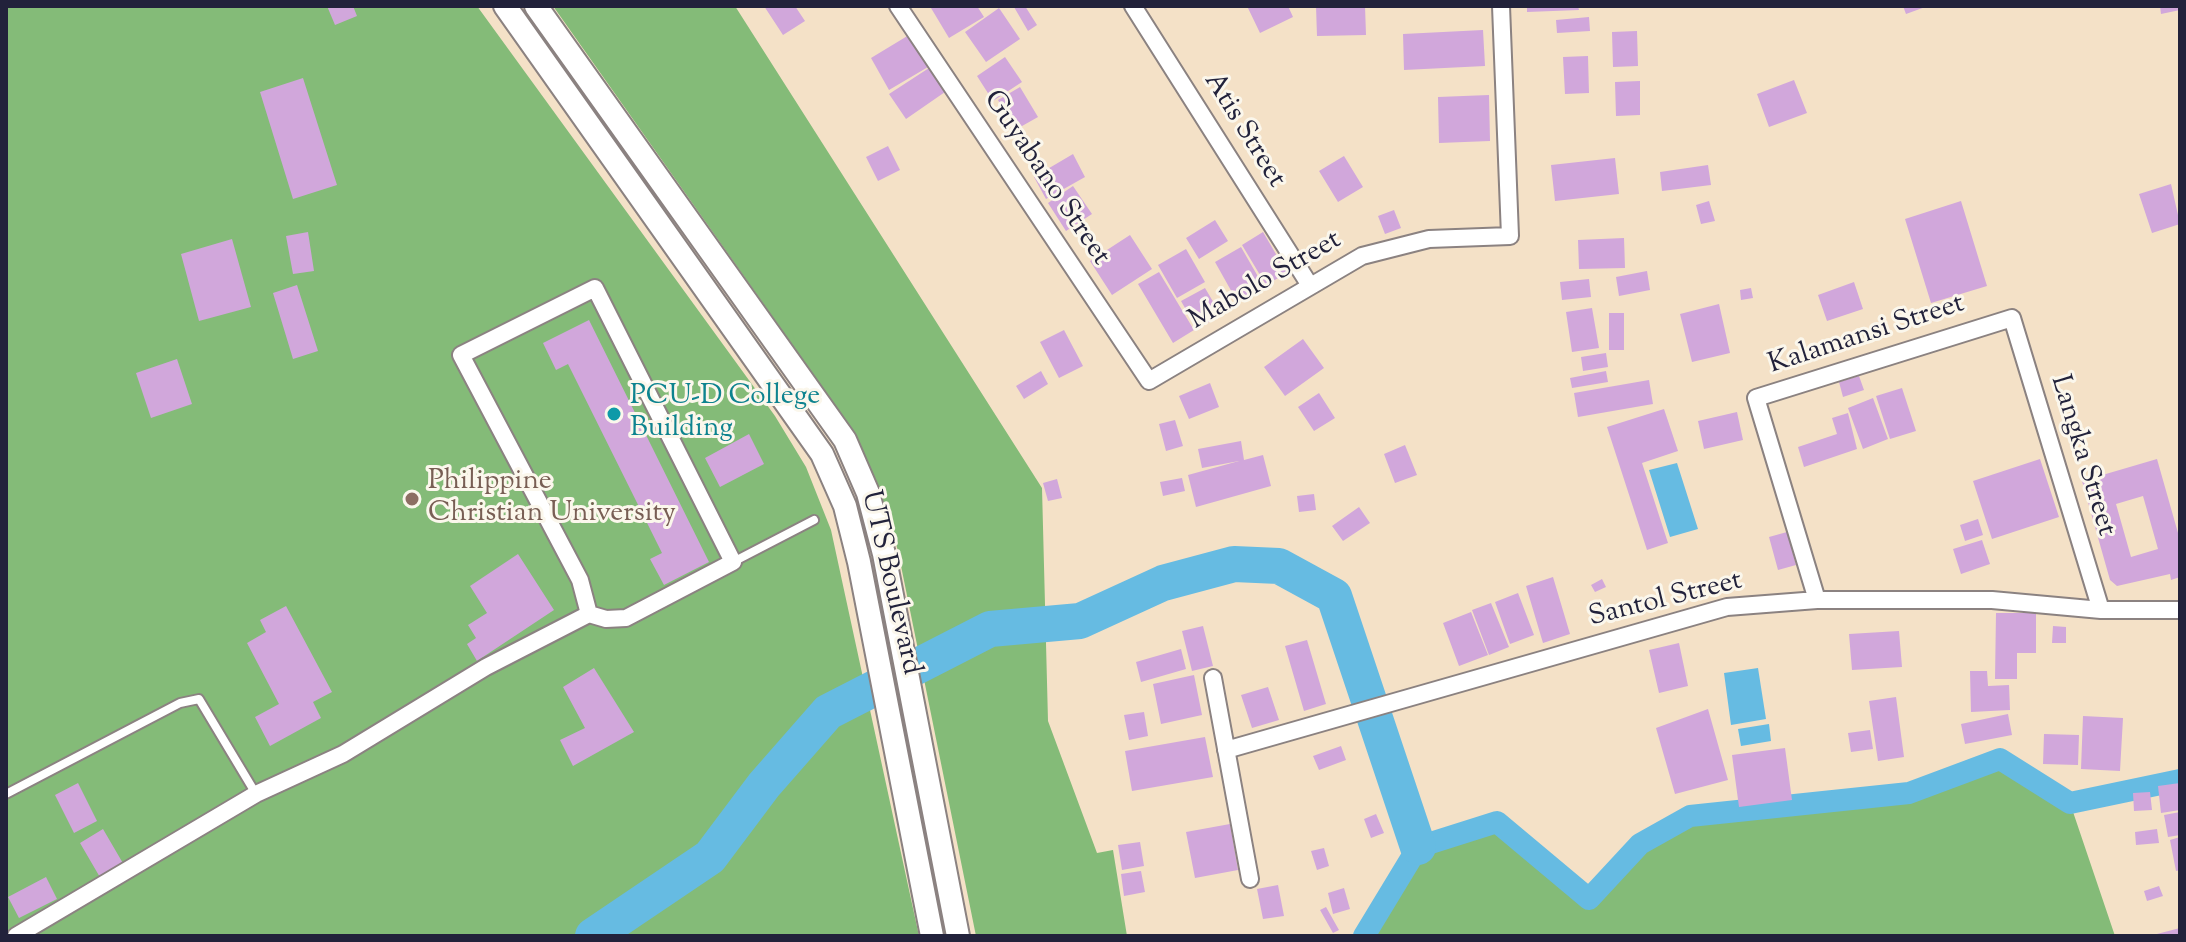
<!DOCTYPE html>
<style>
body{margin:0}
#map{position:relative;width:2186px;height:942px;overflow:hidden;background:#f4e1c7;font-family:"Sorts Mill Goudy",serif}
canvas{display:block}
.frame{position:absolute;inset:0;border:8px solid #22223b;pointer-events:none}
</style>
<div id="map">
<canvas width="2186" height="942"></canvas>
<div class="frame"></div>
</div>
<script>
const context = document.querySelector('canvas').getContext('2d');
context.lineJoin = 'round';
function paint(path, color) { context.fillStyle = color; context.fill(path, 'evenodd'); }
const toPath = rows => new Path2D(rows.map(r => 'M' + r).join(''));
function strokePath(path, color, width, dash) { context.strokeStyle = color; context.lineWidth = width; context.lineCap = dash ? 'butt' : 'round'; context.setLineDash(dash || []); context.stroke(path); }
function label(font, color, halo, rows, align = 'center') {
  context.font = font + ' "Sorts Mill Goudy",serif'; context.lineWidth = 6; context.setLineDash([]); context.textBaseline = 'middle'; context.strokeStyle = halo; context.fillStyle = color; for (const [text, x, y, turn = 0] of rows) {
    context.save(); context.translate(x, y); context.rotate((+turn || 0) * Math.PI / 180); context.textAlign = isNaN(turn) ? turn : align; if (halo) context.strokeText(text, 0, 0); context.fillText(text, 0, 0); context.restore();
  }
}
const forest = toPath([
 [6,6,477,6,775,416,806,467,831,530,919,936,6,936],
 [553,6,735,6,1042,488,1048,721,1097,853,1113,850,1127,936,976,936,898,551,879,487,854,432],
 [2000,759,2070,803,2115,936,1364,936,1418,847,1497,822,1589,899,1640,844,1690,816,1909,793]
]);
const water = toPath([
 [1677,463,1698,529,1670,537,1649,470],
 [1758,668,1766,719,1731,725,1724,673],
 [1769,724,1771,741,1741,746,1738,729]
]);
const canal = toPath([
 [1364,936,1418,847,1497,822,1589,899,1640,844,1690,816,1909,793,2000,759,2070,803,2180,780]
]);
const river = toPath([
 [593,936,710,857,764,785,828,712,990,629,1080,621,1163,583,1234,564,1279,566,1334,596,1418,847]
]);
const building = toPath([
 [327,6,353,6,357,16,335,25],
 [764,6,795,6,805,21,783,35],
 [934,6,977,6,984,17,949,38,931,8],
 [1025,6,1037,25,1028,31,1014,7],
 [1247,6,1288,6,1293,17,1260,33],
 [1316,6,1365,6,1366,35,1317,36],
 [1527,6,1578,6,1579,10,1527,12],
 [1903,6,1928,6,1906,14],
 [2160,6,2180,6,2180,10,2161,14],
 [999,8,1020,39,986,62,965,32],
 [1589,17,1590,31,1557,33,1556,20],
 [1483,30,1485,66,1404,70,1403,34],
 [1637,31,1638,66,1613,67,1612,32],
 [909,35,928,67,889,90,871,58],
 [1588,56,1589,93,1565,94,1563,57],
 [1005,57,1022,82,993,101,977,76],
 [929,68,945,92,906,119,889,94],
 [303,78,337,185,293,199,260,92],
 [1794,80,1807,113,1769,127,1757,94],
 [1640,81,1640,115,1616,116,1615,82],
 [1020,87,1038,117,1015,130,998,100],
 [1489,95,1490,141,1439,143,1438,97],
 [888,146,900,170,878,181,866,157],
 [1073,154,1085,177,1046,199,1034,177],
 [1344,156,1363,187,1338,202,1319,171],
 [1615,158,1619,194,1555,201,1551,165],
 [1708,165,1711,185,1662,191,1660,172],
 [2171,184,2180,224,2152,233,2139,194],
 [1073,186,1092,214,1066,231,1048,203],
 [1709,201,1715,221,1701,224,1696,205],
 [1961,201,1987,286,1931,303,1905,219],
 [1394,210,1401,228,1385,234,1378,216],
 [1215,220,1228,241,1199,259,1186,238],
 [308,232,314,271,293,274,286,236],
 [1263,232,1287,273,1266,285,1242,245],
 [1130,235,1152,269,1112,295,1090,261],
 [1624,238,1625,268,1579,269,1578,240],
 [232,239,251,307,199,321,181,254],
 [1241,247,1264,287,1238,303,1215,262],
 [1186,249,1205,282,1177,298,1158,265],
 [1647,271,1650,290,1619,296,1616,277],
 [1159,272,1194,330,1173,343,1138,284],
 [1589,279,1591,297,1562,300,1560,282],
 [1854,282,1863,309,1827,321,1818,295],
 [297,285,318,351,293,359,273,293],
 [1205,288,1221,315,1197,329,1181,301],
 [1751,288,1753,298,1741,300,1740,290],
 [1719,304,1730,353,1692,362,1680,314],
 [1592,308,1599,348,1572,352,1566,312],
 [1609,313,1624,313,1624,350,1609,350],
 [589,320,709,562,664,585,650,559,662,553,568,364,556,370,543,343],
 [1064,330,1083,366,1059,378,1040,342],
 [1303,339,1324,368,1285,396,1264,367],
 [1606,353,1608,367,1583,371,1581,357],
 [177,359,192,404,151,418,136,373],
 [1041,371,1048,384,1024,399,1016,386],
 [1606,371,1608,382,1572,388,1570,378],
 [1859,376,1864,390,1843,397,1839,382],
 [1649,380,1653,404,1578,417,1574,393],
 [1210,383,1219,407,1189,419,1179,396],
 [1902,388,1916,431,1890,439,1876,396],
 [1319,393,1335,418,1314,431,1298,407],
 [1873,398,1888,439,1863,449,1848,408],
 [1664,409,1678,451,1642,463,1668,543,1647,550,1607,427],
 [1737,412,1743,440,1704,449,1698,421],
 [1848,413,1857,449,1804,467,1798,447,1837,434,1832,418],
 [1175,420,1183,446,1166,451,1159,424],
 [749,434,764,464,720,487,705,458],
 [1241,441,1244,460,1263,455,1271,486,1196,507,1188,475,1239,461,1202,468,1198,449],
 [1405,445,1417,475,1395,483,1384,454],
 [2040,459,2059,517,1992,539,1973,481],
 [2157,459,2180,540,2180,577,2171,580,2170,574,2117,586,2110,580,2082,481],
 [2143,496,2158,549,2131,557,2116,504],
 [1182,478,1185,491,1163,496,1160,482],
 [1057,479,1062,498,1048,501,1043,483],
 [1314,494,1316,510,1299,512,1297,496],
 [1359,507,1370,523,1343,541,1332,526],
 [1978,519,1983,535,1965,541,1960,525],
 [1787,532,1796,565,1778,570,1769,537],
 [1982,540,1990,564,1961,574,1953,549],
 [518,554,554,610,477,661,467,644,476,638,468,625,487,613,470,586],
 [1553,577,1570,634,1543,643,1526,586],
 [1602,579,1606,587,1595,592,1591,585],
 [1518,593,1534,635,1510,644,1495,602],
 [1491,603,1509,647,1489,655,1472,610],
 [286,606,332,692,313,702,321,718,270,746,255,717,279,704,247,643,266,632,260,620],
 [1471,612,1488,655,1459,666,1443,623],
 [1996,613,2036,613,2036,653,2017,653,2017,679,1995,679],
 [1203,626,1213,666,1192,671,1182,631],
 [2053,626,2066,627,2066,643,2052,643],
 [1899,631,1902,667,1852,670,1849,634],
 [1307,640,1326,704,1304,711,1285,646],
 [1679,643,1688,686,1659,693,1649,650],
 [1181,649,1186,669,1141,682,1136,662],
 [594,668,634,732,573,766,560,740,585,728,563,687],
 [1970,671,1987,671,1988,686,2009,685,2010,710,1971,712],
 [1194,675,1202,715,1161,724,1153,684],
 [1268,687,1279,720,1252,728,1241,695],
 [1896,697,1904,757,1878,761,1869,701],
 [1708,709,1728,780,1675,794,1656,728],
 [1144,712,1148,736,1129,740,1124,715],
 [2008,714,2012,735,1965,744,1961,724],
 [2083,716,2123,718,2120,771,2081,769],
 [1870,730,1873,749,1851,752,1848,733],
 [2044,734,2079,735,2078,765,2043,764],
 [1205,737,1213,777,1132,791,1125,751],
 [1341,746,1346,760,1319,770,1313,756],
 [1785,748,1792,800,1739,807,1732,755],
 [78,783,97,821,74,833,55,795],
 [2180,783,2180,810,2161,813,2158,786],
 [2150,792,2152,810,2134,811,2133,793],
 [2180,812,2180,835,2168,837,2164,815],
 [1376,814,1384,833,1371,838,1364,819],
 [1230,824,1238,870,1195,878,1186,832],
 [103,829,124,865,101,879,80,843],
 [2157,829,2159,843,2136,845,2135,832],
 [2180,837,2180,870,2176,871,2170,840],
 [1140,842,1144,866,1122,870,1118,845],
 [1324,848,1329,866,1317,870,1311,851],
 [1141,871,1145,892,1124,896,1121,874],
 [46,877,57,899,19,918,8,897],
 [1278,885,1284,916,1263,919,1257,889],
 [2159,886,2163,896,2147,901,2144,891],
 [1344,888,1350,909,1333,914,1328,893],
 [1326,907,1339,930,1333,933,1320,910],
 [2180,928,2180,936,2153,936,2153,935]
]);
const service = toPath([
 [733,562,814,520],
 [6,794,180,703,199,699,256,794]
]);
const minor = toPath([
 [898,6,1149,381,1362,256,1429,239,1510,236,1501,6],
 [1133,6,1309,284],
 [1817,600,1756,398,2012,318,2101,610],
 [1213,678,1250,879],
 [1226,750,1727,607,1817,600,1992,600,2101,610,2180,610],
 [16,936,256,794,343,754,486,667,589,614,606,619,626,618,733,562,595,288,461,355,580,580,589,614]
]);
const secondary = toPath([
 [505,6,822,454,845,506,859,562,932,936],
 [536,6,845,440,868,493,884,554,958,936]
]);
const markers = [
 [614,414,8,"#0f9aa8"],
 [412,499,8,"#8d6e63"]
];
const streetNames = [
 ["Atis Street",1243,131,58],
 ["Guyabano Street",1045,179,56],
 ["Mabolo Street",1266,282,-30],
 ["Kalamansi Street",1867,336,-18],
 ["Langka Street",2081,456,73],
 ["UTS Boulevard",889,583,77],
 ["Santol Street",1666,601,-14]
];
const cultureNames = [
 ["PCU-D College",630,398],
 ["Building",630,430]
];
const educationNames = [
 ["Philippine",428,483],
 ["Christian University",428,515]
];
paint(forest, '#84bb78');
paint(water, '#66bbe2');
strokePath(canal, '#66bbe2', 22);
strokePath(river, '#66bbe2', 36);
paint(building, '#d1a7db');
strokePath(service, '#8b8281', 12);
strokePath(minor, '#8b8281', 20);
strokePath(secondary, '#8b8281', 26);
strokePath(service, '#fff', 8);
strokePath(minor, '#fff', 16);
strokePath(secondary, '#fff', 22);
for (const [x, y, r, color] of markers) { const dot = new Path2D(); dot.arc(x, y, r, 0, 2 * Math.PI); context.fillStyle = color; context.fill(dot); strokePath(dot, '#fbf7ec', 3); }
label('28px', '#22223b', '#fbf7ec', streetNames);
label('28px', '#0d838f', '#fbf7ec', cultureNames, 'left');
label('28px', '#785e54', '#fbf7ec', educationNames, 'left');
</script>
